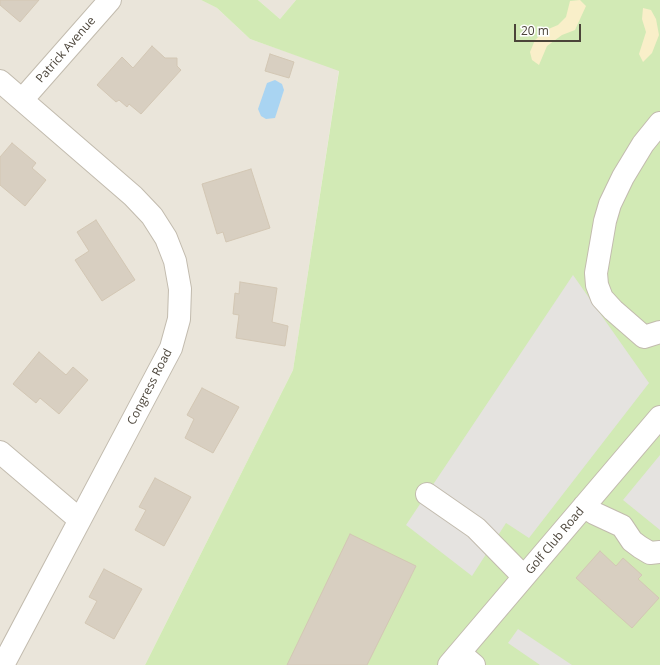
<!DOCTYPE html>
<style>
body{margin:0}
#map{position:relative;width:660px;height:665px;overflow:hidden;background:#f6f3ec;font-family:"Open Sans",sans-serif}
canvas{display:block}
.scale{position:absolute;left:514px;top:24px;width:67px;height:18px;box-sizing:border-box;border:2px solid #4b4439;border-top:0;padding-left:5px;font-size:12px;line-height:14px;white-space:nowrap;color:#4b4439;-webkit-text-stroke:3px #fff;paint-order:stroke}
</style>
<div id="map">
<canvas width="660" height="665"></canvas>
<div class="scale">20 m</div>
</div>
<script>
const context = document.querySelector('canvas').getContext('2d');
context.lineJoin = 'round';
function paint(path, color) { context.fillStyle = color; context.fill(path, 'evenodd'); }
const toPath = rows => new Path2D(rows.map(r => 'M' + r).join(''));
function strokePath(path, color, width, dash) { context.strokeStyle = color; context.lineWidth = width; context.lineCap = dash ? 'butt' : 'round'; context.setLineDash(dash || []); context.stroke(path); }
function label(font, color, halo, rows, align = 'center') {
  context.font = font + ' "Open Sans",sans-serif'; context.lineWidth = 3; context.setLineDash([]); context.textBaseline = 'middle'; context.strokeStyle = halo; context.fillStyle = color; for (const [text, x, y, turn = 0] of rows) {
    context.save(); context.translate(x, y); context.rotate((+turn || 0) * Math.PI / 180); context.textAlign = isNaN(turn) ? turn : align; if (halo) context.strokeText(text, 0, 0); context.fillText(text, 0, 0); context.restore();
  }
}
const residential = toPath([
 [0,0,201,0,217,8,250,39,339,70,293,370,145,665,0,665],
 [258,0,296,0,280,19]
]);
const green = toPath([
 [201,0,258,0,280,19,296,0,660,0,660,665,145,665,293,370,339,71,250,39,217,8]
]);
const sand = toPath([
 [580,0,586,6,575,30,562,35,547,46,539,65,532,60,530,52,535,40,546,30,558,25,566,17,570,1],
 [643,8,651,10,656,19,659,35,652,53,643,62,639,54,646,32,642,19]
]);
const parking = toPath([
 [573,275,649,383,529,538,506,523,472,576,406,525],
 [660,455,660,530,623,500],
 [518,629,572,665,540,665,508,643]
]);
const water = toPath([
 [275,80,282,84,284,90,275,118,266,119,261,116,258,109,267,83]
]);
const building = toPath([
 [0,0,39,0,20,22,0,5,0,0],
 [152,46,165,58,177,58,177,66,181,70,141,114,129,104,127,107,119,100,116,102,97,85,122,57,133,68,152,46],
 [270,54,294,62,289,78,265,71,270,54],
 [12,143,36,163,32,168,46,180,25,206,0,185,0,157,12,143],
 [251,169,270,228,226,242,223,232,217,234,202,184,251,169],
 [96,220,135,280,102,301,75,260,89,251,77,232,96,220],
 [240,282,277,288,272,322,288,326,285,346,236,338,239,315,233,314,235,293,239,294,240,282],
 [39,352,66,375,73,367,88,380,59,414,40,398,36,403,13,384,39,352],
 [202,388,239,407,213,453,185,438,194,419,187,415,202,388],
 [155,478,191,497,164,546,135,530,146,510,139,507,155,478],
 [350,534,416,566,367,665,287,665,350,534],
 [600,551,616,566,623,558,642,575,638,579,659,598,632,628,576,578,600,551],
 [104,569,142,589,114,639,85,623,97,601,89,597,104,569]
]);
const minor = toPath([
 [0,81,133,196,152,216,166,238,175,261,180,289,179,319,171,348,3,665],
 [22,100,110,0],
 [660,123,643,144,623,177,610,204,605,221,596,273,597,285,602,298,613,310,644,337,660,332],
 [0,452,80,520],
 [427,494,476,528,524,577],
 [584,506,594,513,622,526,632,541,640,547,650,553,660,552],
 [460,653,474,665],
 [449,665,660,417]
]);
const streetNames = [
 ["Patrick Avenue",66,50,-49],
 ["Congress Road",150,387,-63],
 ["Golf Club Road",555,541,-50]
];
paint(residential, '#eae5da');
paint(green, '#d2eab5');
paint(sand, '#f9efc9');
paint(parking, '#e5e3e0');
paint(water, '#a9d4f2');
paint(building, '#d8cfc1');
strokePath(building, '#d3c7b4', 1);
strokePath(minor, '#c2bbae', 24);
strokePath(minor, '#fff', 22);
label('12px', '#4b4439', '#fff', streetNames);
</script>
